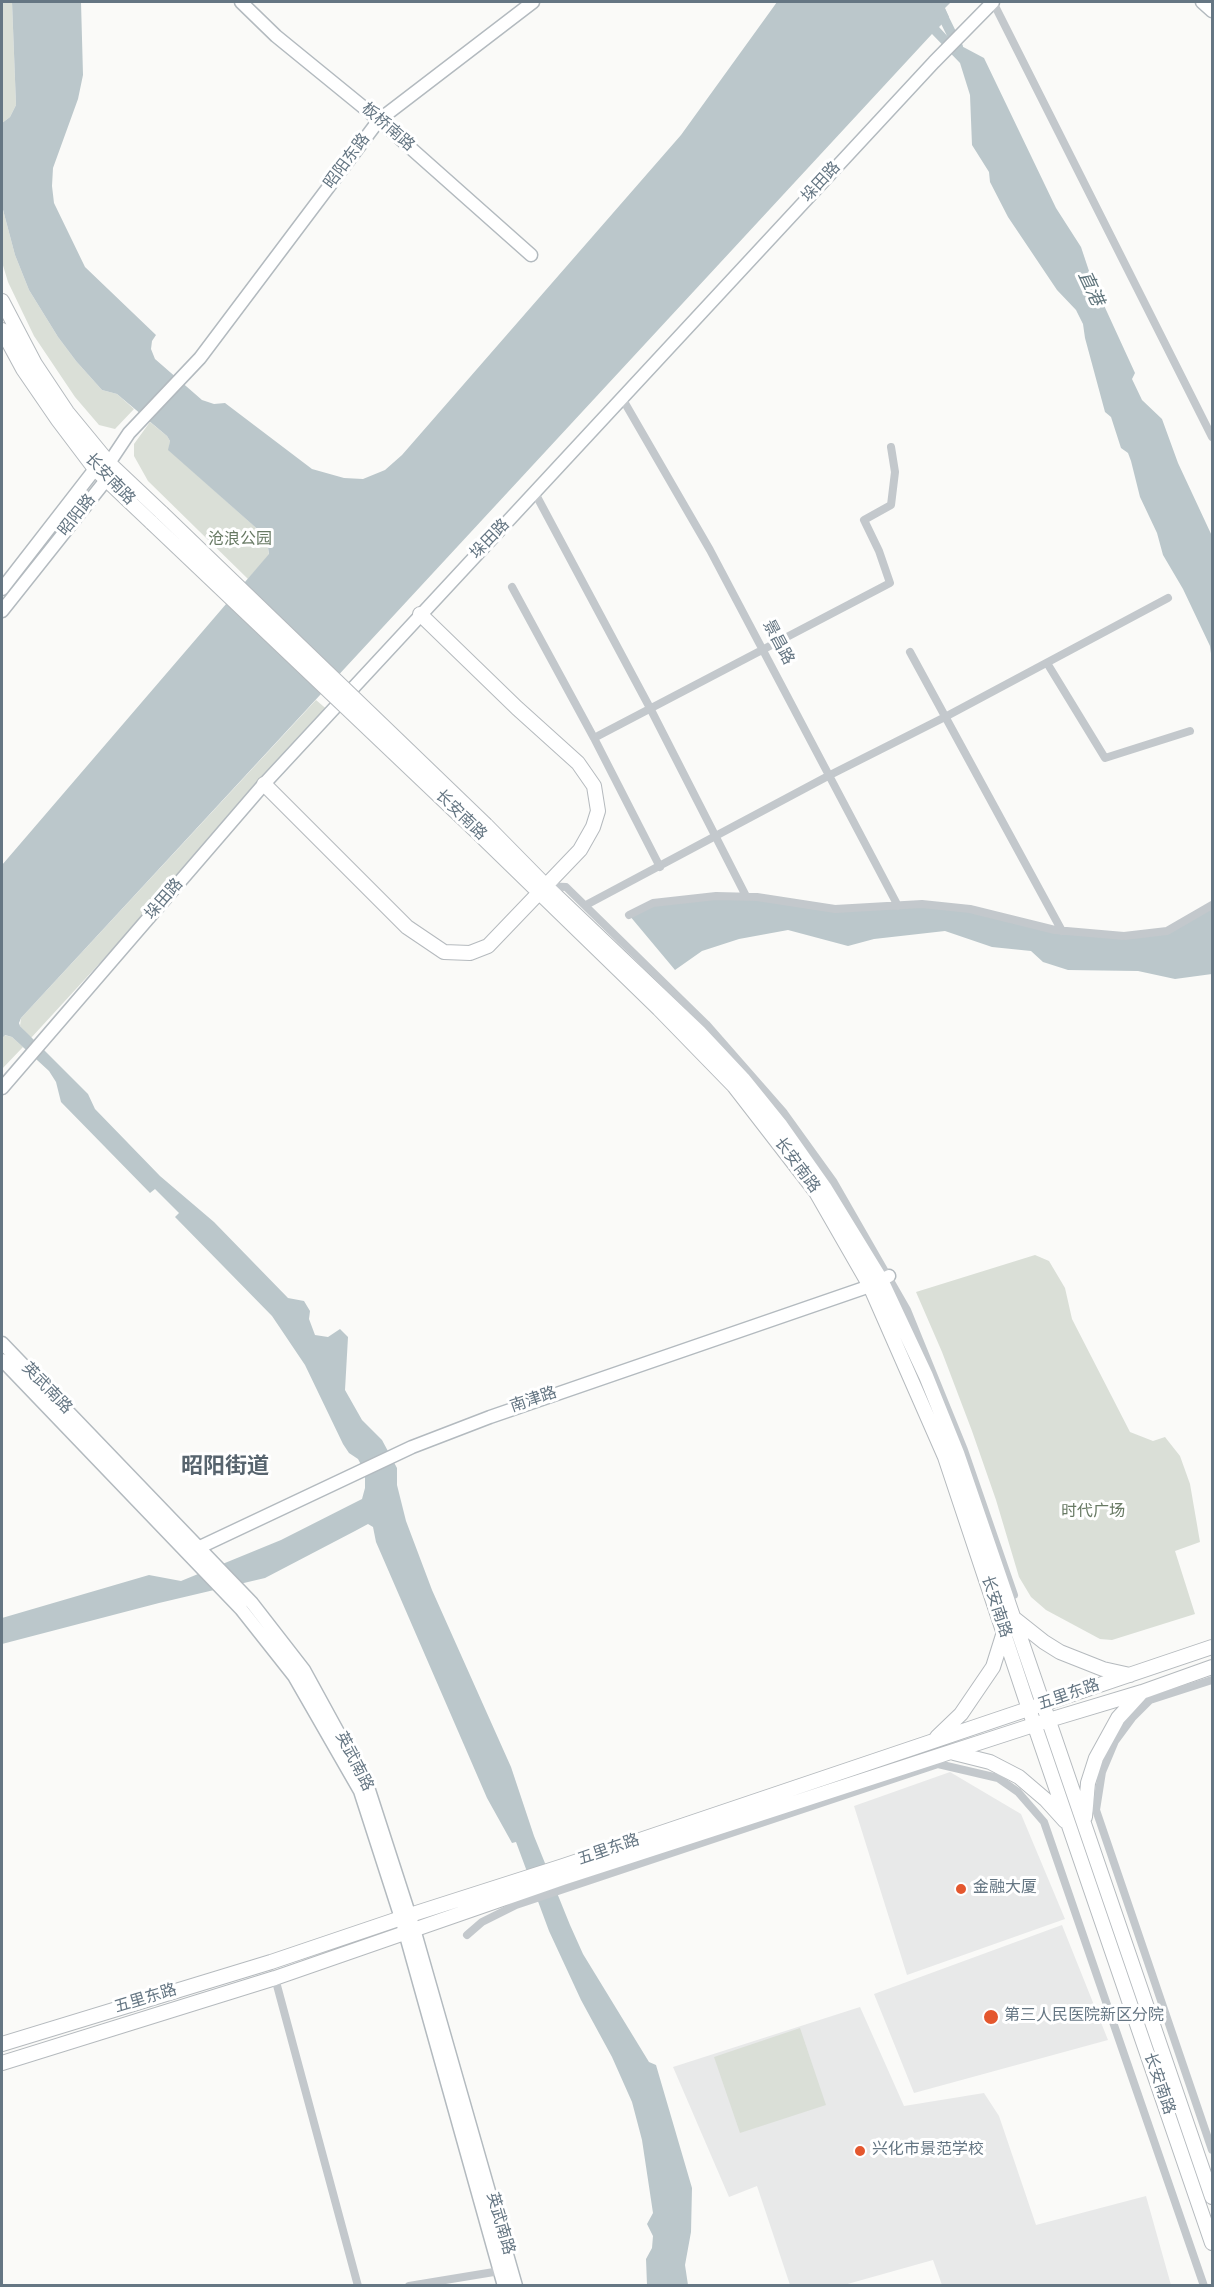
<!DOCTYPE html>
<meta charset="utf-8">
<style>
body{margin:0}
#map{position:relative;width:1214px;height:2287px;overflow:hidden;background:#fafaf8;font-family:Overpass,sans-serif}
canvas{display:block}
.frame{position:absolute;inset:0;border:3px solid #657683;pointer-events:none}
</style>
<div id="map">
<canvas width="1214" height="2287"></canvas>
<div class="frame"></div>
</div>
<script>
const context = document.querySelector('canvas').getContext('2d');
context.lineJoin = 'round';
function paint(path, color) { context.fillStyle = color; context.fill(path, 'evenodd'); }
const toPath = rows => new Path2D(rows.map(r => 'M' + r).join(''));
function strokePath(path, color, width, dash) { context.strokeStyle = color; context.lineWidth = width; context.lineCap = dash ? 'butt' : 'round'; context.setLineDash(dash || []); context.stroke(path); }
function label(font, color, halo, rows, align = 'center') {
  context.font = font + ' Overpass,"Noto Sans SC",sans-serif'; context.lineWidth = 6; context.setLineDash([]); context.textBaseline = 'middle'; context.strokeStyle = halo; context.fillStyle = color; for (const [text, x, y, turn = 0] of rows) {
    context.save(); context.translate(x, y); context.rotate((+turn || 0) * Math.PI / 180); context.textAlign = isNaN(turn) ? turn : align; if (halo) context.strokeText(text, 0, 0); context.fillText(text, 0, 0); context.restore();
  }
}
const built = toPath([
 [950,1772,1021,1814,1065,1919,907,1975,854,1806],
 [1062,1925,1108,2040,914,2093,874,1994],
 [860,2007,904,2106,984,2093,999,2116,1036,2225,1146,2196,1171,2285,942,2285,933,2260,844,2285,790,2285,757,2186,729,2197,673,2067]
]);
const green = toPath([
 [2,2,12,2,16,105,10,117,2,123],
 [2,206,15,255,29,290,58,337,76,361,102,390,117,394,134,409,115,429,99,425,75,397,34,336,8,282,2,262],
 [150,422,167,436,170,441,169,450,263,534,267,541,269,555,248,579,148,481,134,456,134,444],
 [316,700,330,712,31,1038,20,1026,21,1018],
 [4,1035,12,1037,23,1047,2,1069,2,1038],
 [1035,1255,1049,1261,1065,1288,1072,1319,1130,1432,1153,1441,1165,1437,1180,1456,1190,1484,1200,1542,1175,1551,1195,1614,1112,1640,1100,1639,1046,1610,1031,1597,1019,1577,996,1500,972,1431,942,1352,916,1292],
 [800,2028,826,2105,740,2133,714,2057]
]);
const water = toPath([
 [12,2,81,2,83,75,78,99,53,168,52,186,54,203,85,267,156,335,152,341,151,349,155,359,202,400,214,404,225,403,312,469,344,478,363,479,385,470,402,455,681,135,777,2,951,2,945,8,949,17,939,27,952,41,984,58,1056,208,1081,247,1091,277,1135,373,1132,379,1142,400,1162,419,1178,463,1212,536,1212,661,1210,646,1183,589,1163,555,1157,533,1140,497,1131,461,1128,453,1121,448,1111,417,1105,412,1085,338,1083,324,1076,310,1057,290,1008,217,990,182,989,172,972,145,970,95,960,63,932,34,21,1018,19,1023,20,1026,88,1094,95,1109,160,1176,214,1222,288,1298,304,1301,310,1311,309,1319,315,1335,328,1337,340,1329,348,1337,345,1390,362,1420,382,1440,397,1468,397,1485,406,1521,432,1590,511,1767,534,1836,570,1925,583,1954,649,2062,656,2065,692,2188,691,2232,685,2265,688,2285,647,2285,646,2259,652,2248,653,2236,647,2224,653,2213,642,2140,632,2102,612,2057,581,2000,549,1931,516,1842,512,1843,487,1798,376,1542,373,1527,368,1524,355,1531,265,1578,159,1603,2,1644,2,1618,149,1575,181,1581,281,1540,362,1499,365,1488,365,1472,358,1459,349,1453,343,1444,305,1365,272,1316,175,1217,179,1213,155,1189,150,1193,61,1102,56,1082,49,1071,12,1037,5,1035,2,1038,2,865,269,554,267,541,263,534,168,450,170,441,167,436,117,394,102,390,76,361,58,337,29,290,15,255,2,206,2,123,10,117,16,105],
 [716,896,835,909,922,904,970,909,1055,930,1124,936,1167,931,1212,905,1212,974,1175,979,1138,971,1068,970,1043,962,1031,951,992,947,945,931,874,939,848,946,788,930,739,939,702,951,675,970,629,915,653,903]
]);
const canal = toPath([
 [936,2,958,47]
]);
const street = toPath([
 [993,2,1212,437],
 [622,398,710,550,898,906],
 [535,493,650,708,746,896],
 [512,587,594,738,660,867],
 [910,652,1062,931],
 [1047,663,1105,758,1190,731],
 [594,738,890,583,879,551,864,520,891,505,895,472,891,447],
 [546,886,566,887,706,1024,784,1113,833,1181,907,1310,964,1450,1014,1595],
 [586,905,830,775,945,717,1168,598],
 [629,915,653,903,716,896,757,897,835,909,922,904,970,909,1055,930,1124,936,1167,931,1212,905],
 [1212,1680,1150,1700,1132,1718,1115,1741,1102,1772,1096,1810,1212,2150],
 [467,1935,482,1922,516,1905,938,1764,998,1778,1018,1792,1044,1822,1204,2286],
 [275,1978,358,2286],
 [409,2286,500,2271]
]);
const secondary = toPath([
 [241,2,276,36,379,120,531,255],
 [1202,2,1212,11],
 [2,589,95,469,102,466],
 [2,611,106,480,109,463,129,433,200,358,379,120,533,2],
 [2,1088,264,784,934,62,993,2],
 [2,1343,252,1603,304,1670,368,1787,414,1929,516,2286],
 [2,1360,241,1609,294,1676,360,1791,401,1918,504,2286],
 [195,1552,200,1547,412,1447,490,1417,870,1286,889,1276]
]);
const primary = toPath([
 [2,301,35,364,67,412,109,463,162,513],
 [2,330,23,369,58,420,95,469,152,523],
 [264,784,407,927,444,952,470,953,488,946,580,850,593,827,598,811,594,786,578,763,517,708,420,614],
 [486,825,546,886,699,1032,743,1079,781,1126,824,1187,881,1280,926,1376,957,1453,1212,2197],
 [478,833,659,1009,734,1086,816,1192,870,1286,945,1457,1029,1709,1212,2243],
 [1015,1619,1044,1642,1060,1652,1103,1669,1130,1675],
 [937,1737,961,1714,993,1667,1004,1632],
 [954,1753,990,1762,1019,1777,1046,1800,1065,1821],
 [1085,1817,1088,1783,1096,1758,1118,1718,1141,1693],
 [2,2044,271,1962,410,1915,563,1866,1212,1647],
 [2,2063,275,1978,563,1878,1049,1720,1142,1692,1212,1667]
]);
const primaryBridge = toPath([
 [162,513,486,825],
 [152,523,478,833]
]);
const markers = [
 [961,1889,6,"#e4572e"],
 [991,2017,8,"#e4572e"],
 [860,2151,6,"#e4572e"]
];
const streetNames = [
 ["板桥南路",387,128,41],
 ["昭阳东路",348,162,-53],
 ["垛田路",822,183,-47],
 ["长安南路",109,480,46],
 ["昭阳路",78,516,-51],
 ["垛田路",491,540,-46],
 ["景昌路",777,643,62],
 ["长安南路",460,816,44],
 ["垛田路",165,900,-49],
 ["长安南路",796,1166,53],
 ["英武南路",46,1389,46],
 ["南津路",534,1401,-19],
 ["长安南路",995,1607,72],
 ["五里东路",1069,1696,-19],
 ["英武南路",353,1762,63],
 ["五里东路",609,1851,-19],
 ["五里东路",146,2000,-17],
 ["长安南路",1158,2084,71],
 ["英武南路",499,2224,74]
];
const parkNames = [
 ["沧浪公园",240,541],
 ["时代广场",1093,1513]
];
const poiNames = [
 ["金融大厦",973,1889],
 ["第三人民医院新区分院",1004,2017],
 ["兴化市景范学校",872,2151]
];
const waterNames = [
 ["直港",1089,289,65]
];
const districtNames = [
 ["昭阳街道",225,1469]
];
paint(built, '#e8e9e9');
paint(green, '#dadfd7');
paint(water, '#bbc7cb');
strokePath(canal, '#bbc7cb', 10);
strokePath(secondary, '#b3babf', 15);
strokePath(primary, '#b5babe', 16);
strokePath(street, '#c3c8cc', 8);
strokePath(secondary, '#fff', 12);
strokePath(primary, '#fff', 14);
strokePath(primaryBridge, '#b5babe', 16, []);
strokePath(primaryBridge, '#fff', 14);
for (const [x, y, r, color] of markers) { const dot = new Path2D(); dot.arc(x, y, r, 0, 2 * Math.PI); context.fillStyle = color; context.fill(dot); strokePath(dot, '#fff', 2); }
label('16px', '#657683', '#fff', streetNames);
label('16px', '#687a64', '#fff', parkNames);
label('16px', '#657683', '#fff', poiNames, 'left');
label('italic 18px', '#60757c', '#fff', waterNames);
label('bold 22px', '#57646e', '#fff', districtNames);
</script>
